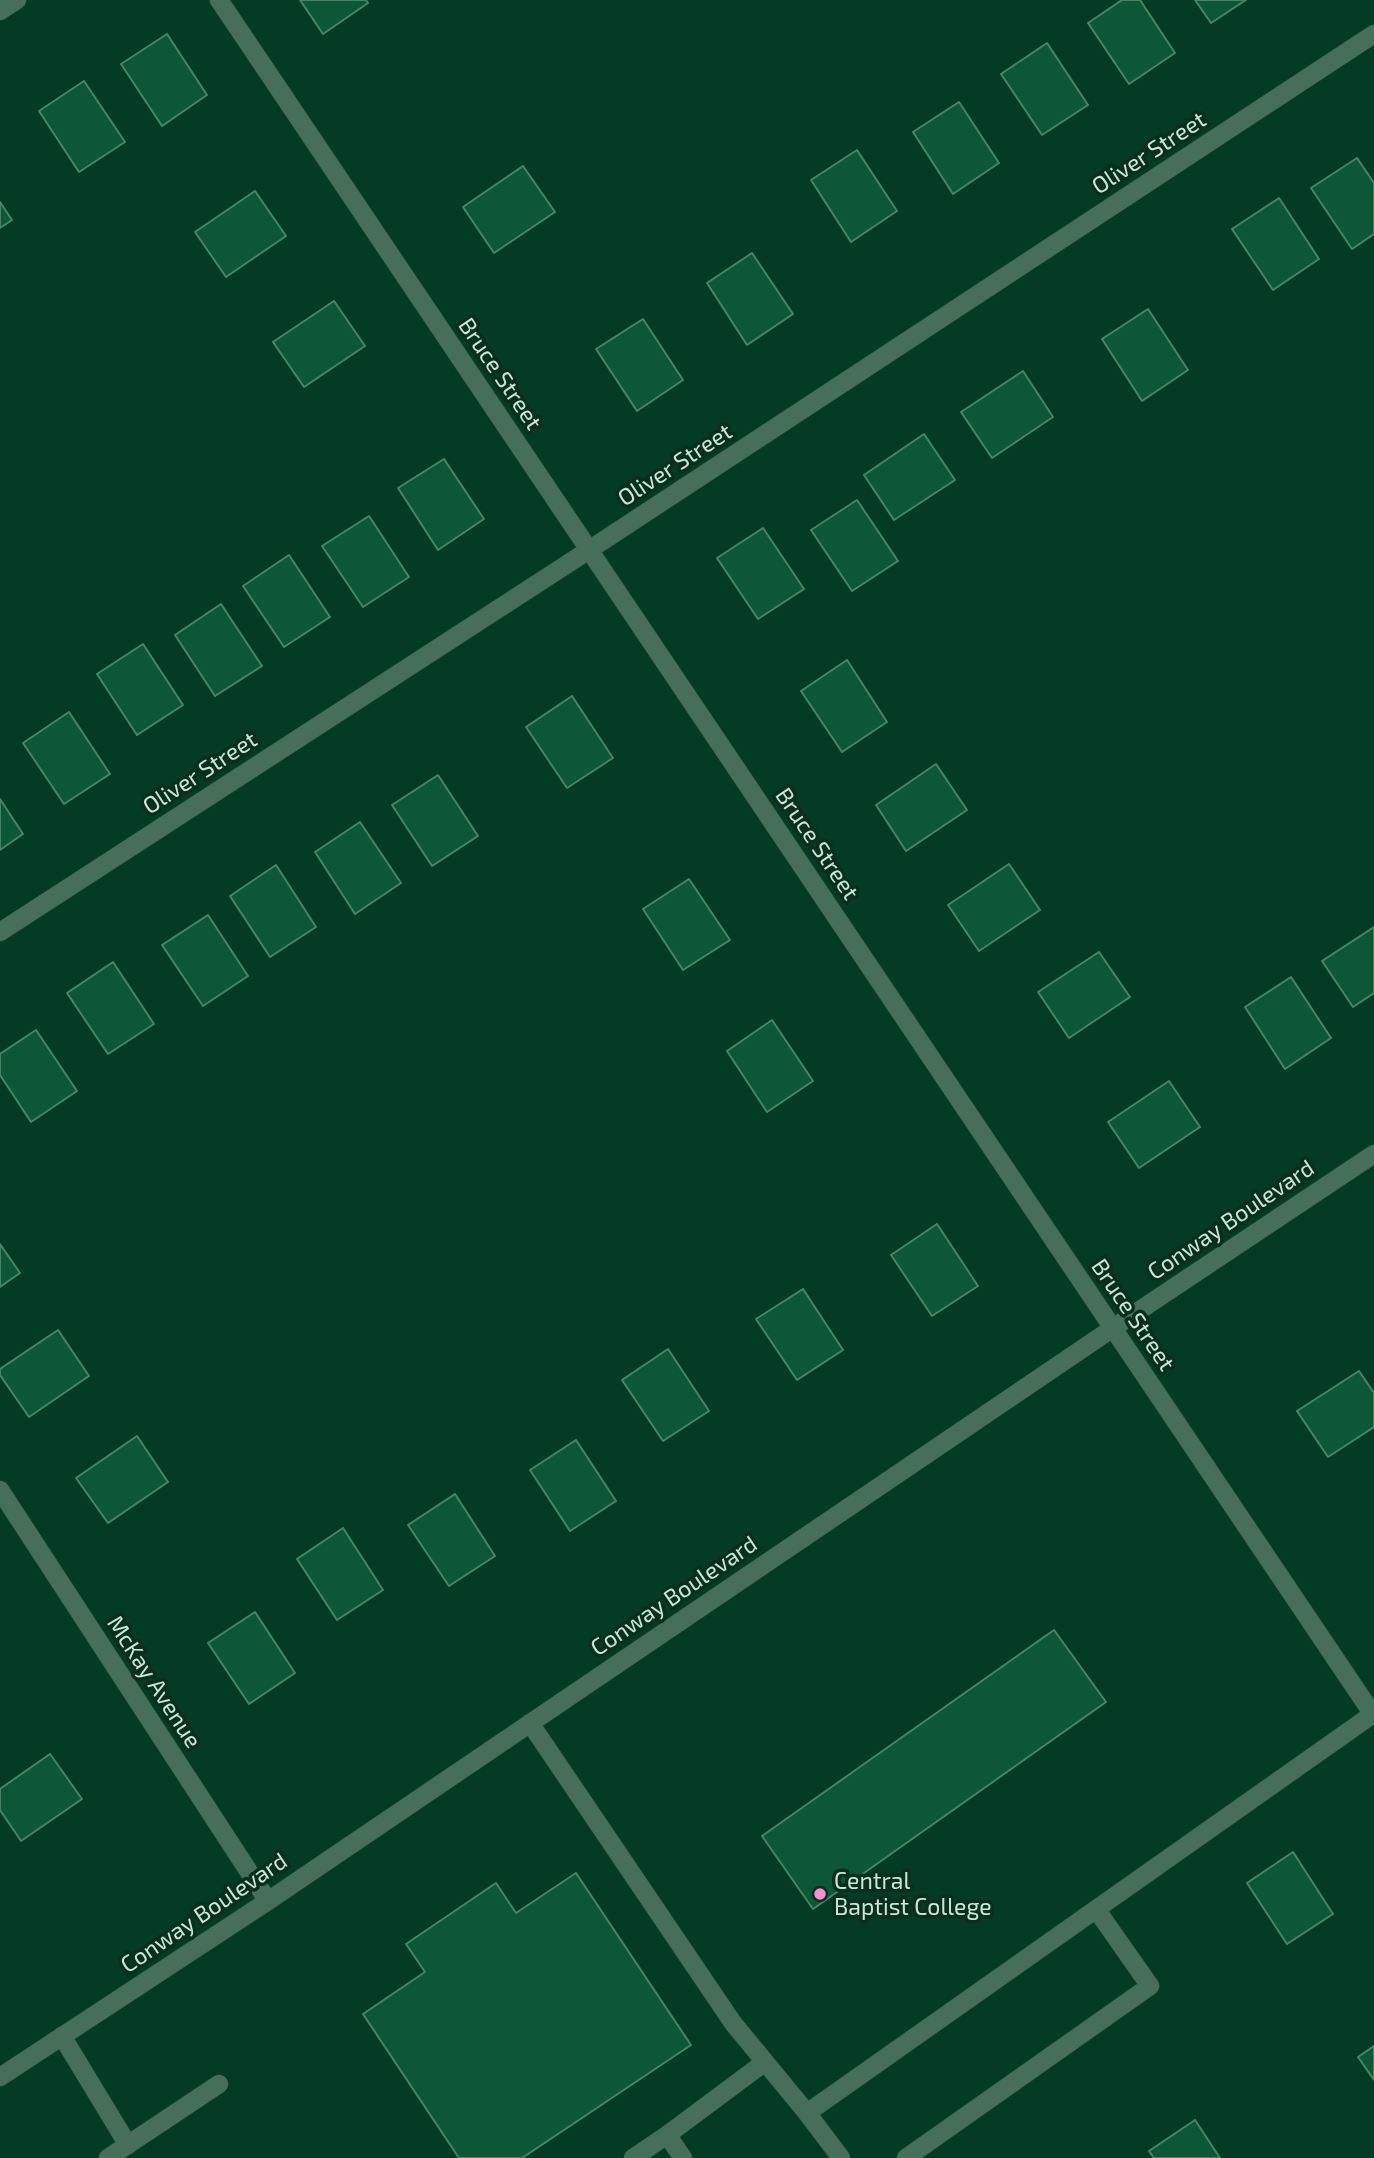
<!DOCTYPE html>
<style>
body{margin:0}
canvas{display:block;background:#033b24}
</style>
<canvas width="1374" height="2158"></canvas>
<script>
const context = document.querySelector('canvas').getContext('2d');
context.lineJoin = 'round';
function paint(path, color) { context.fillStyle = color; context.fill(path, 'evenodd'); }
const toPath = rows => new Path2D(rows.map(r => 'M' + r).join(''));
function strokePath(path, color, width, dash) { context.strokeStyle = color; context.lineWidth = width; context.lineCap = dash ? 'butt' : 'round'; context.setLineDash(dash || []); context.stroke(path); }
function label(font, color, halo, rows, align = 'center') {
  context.font = font + ' "Exo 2",sans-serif'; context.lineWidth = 7; context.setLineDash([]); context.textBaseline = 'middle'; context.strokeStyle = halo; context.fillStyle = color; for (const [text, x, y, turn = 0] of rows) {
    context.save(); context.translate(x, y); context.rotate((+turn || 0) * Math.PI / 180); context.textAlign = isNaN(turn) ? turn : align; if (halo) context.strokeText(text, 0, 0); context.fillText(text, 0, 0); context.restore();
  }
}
const building = toPath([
 [300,0,366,0,368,3,323,34,300,0],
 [1122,0,1140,0,1175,53,1129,84,1088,23,1122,0],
 [1195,0,1246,0,1211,23,1195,0],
 [167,34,207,95,162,126,121,64,167,34],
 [1047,43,1088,105,1042,135,1001,74,1047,43],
 [84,81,125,142,79,172,39,111,84,81],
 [959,102,999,163,953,194,913,132,959,102],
 [857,150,897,211,851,242,811,180,857,150],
 [1357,158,1374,183,1374,234,1352,249,1311,188,1357,158],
 [523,166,555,212,494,253,463,207,523,166],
 [255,191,286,236,226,277,195,232,255,191],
 [1279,198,1319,259,1273,290,1232,229,1279,198],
 [0,202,12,220,0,228,0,202],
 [752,253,793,314,747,345,707,283,752,253],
 [334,301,365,346,304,387,273,342,334,301],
 [1148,309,1188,370,1142,401,1102,339,1148,309],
 [643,319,683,380,637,411,596,349,643,319],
 [1023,371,1053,417,992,458,961,412,1023,371],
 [924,434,955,480,894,520,864,475,924,434],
 [444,459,484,519,438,550,398,488,444,459],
 [857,500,898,561,852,591,811,530,857,500],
 [369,516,409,577,363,607,322,546,369,516],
 [763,528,804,589,758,619,717,558,763,528],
 [289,555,330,617,284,647,243,586,289,555],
 [221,604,262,666,215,696,175,635,221,604],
 [143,644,183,705,137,735,97,674,143,644],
 [847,660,887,722,842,752,801,691,847,660],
 [572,696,613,758,567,788,526,727,572,696],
 [69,712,110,774,64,804,23,743,69,712],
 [936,764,967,810,906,851,876,805,936,764],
 [438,775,478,836,432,866,392,805,438,775],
 [0,799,23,834,0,850,0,799],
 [360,822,401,883,355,914,315,852,360,822],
 [1009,864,1040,910,979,951,948,905,1009,864],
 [276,865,316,927,270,957,230,896,276,865],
 [689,879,730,940,683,970,643,909,689,879],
 [208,915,248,976,203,1006,162,945,208,915],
 [1374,927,1374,993,1353,1007,1322,961,1374,927],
 [1099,952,1130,997,1069,1038,1038,992,1099,952],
 [113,962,154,1024,108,1054,67,993,113,962],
 [1291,977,1331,1038,1285,1069,1245,1007,1291,977],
 [772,1020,813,1081,767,1112,727,1051,772,1020],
 [36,1030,77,1091,31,1122,0,1075,0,1054,36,1030],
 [1169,1081,1200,1127,1139,1168,1108,1122,1169,1081],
 [937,1224,978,1286,932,1316,891,1255,937,1224],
 [0,1244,20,1273,0,1287,0,1244],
 [803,1289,843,1350,797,1380,756,1319,803,1289],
 [58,1330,89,1376,29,1417,0,1375,0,1369,58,1330],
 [668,1349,709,1411,663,1441,622,1380,668,1349],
 [1359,1371,1374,1393,1374,1427,1328,1457,1297,1411,1359,1371],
 [137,1436,168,1482,108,1523,76,1478,137,1436],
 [576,1440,616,1501,570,1531,530,1470,576,1440],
 [455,1494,495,1556,449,1586,408,1525,455,1494],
 [343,1528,383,1590,337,1620,297,1559,343,1528],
 [255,1612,295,1673,249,1704,208,1643,255,1612],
 [1054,1630,1106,1702,813,1909,762,1836,1054,1630],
 [50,1754,82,1799,21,1841,0,1810,0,1789,50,1754],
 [1293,1852,1333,1914,1287,1944,1247,1883,1293,1852],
 [576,1873,691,2045,522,2158,459,2158,363,2014,425,1972,406,1944,496,1883,516,1913,576,1873],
 [1374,2046,1374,2080,1358,2057,1374,2046],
 [1195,2120,1220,2158,1154,2158,1149,2151,1195,2120]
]);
const service = toPath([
 [530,1723,733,2023,807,2113,1373,1714],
 [62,2036,128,2145],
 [807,2113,841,2158],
 [108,2158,219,2084],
 [633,2158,667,2135],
 [683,2158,667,2135,765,2062],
 [906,2158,1150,1986,1096,1909]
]);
const minor = toPath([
 [0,11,17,0],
 [0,932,589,550,1374,34],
 [0,1490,268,1901],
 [0,2077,268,1901,1113,1328,1374,1154]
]);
const tertiary = toPath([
 [219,0,1374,1716]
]);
const markers = [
 [820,1894,7,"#f491d4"]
];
const streetNames = [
 ["Oliver Street",1149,153,-33],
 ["Bruce Street",500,374,56],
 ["Oliver Street",675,465,-33],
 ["Oliver Street",200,773,-33],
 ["Bruce Street",817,844,56],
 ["Conway Boulevard",1231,1220,-34],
 ["Bruce Street",1133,1315,56],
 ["Conway Boulevard",674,1596,-34],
 ["McKay Avenue",154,1682,57],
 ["Conway Boulevard",204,1913,-34]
];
const poiNames = [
 ["Central",834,1881],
 ["Baptist College",834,1907]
];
paint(building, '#0d5638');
strokePath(building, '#448664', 2);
strokePath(service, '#265a44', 19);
strokePath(minor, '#265a44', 19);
strokePath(tertiary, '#265a44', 19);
strokePath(service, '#466e59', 18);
strokePath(minor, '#466e59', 18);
strokePath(tertiary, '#466e59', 18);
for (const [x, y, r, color] of markers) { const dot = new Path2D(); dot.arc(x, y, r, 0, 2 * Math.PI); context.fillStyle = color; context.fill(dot); strokePath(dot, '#0b2e1e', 2.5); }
label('23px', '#c7e8d5', '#0b2e1e', streetNames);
label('23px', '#c7e8d5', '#0b2e1e', poiNames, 'left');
</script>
